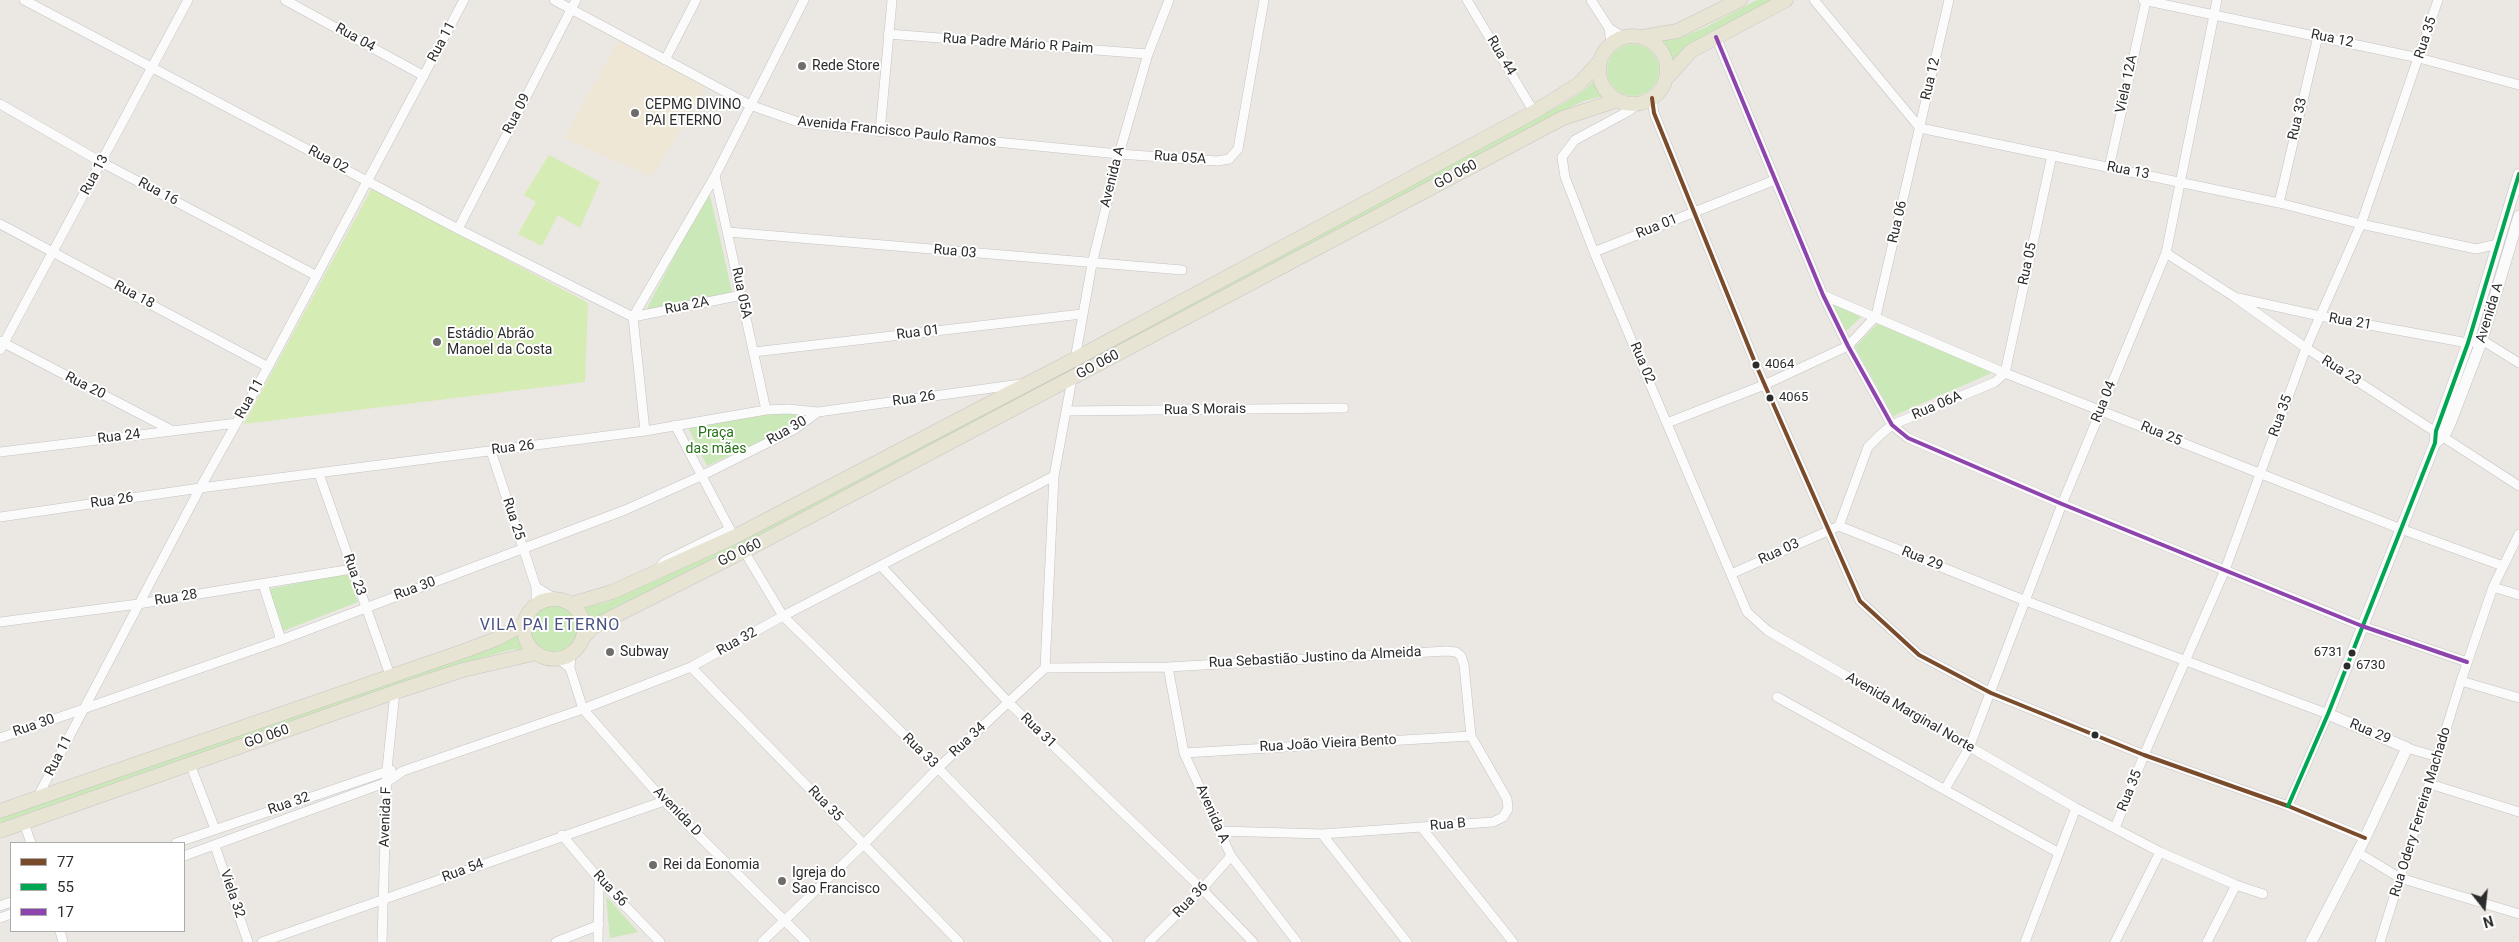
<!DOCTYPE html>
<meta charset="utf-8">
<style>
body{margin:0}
#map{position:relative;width:2519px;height:942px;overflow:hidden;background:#ebe7e2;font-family:Roboto,sans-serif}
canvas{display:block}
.legend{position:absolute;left:10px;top:842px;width:175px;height:90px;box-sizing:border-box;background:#fff;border:1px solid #ababab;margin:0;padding:6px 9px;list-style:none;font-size:15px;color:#2c2c2c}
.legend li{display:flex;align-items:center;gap:10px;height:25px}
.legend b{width:25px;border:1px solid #ababab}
.north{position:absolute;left:2459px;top:882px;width:50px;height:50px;-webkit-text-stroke:4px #fff;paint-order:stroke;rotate:164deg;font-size:14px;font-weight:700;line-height:20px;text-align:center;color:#2c2c2c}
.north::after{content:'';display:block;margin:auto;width:18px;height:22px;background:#2c2c2c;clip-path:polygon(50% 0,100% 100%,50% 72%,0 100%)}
</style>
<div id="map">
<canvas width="2519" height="942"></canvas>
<ul class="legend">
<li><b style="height:6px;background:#7a4b2a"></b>77</li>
<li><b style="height:6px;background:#00a651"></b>55</li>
<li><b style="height:6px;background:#8e44ad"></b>17</li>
</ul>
<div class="north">N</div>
</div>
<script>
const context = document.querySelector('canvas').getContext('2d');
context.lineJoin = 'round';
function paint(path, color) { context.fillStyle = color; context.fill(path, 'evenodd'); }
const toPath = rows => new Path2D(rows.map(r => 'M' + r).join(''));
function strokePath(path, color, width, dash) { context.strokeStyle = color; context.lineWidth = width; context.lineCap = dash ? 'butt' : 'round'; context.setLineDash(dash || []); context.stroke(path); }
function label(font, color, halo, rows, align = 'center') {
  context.font = font + ' Roboto,sans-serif'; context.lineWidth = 4; context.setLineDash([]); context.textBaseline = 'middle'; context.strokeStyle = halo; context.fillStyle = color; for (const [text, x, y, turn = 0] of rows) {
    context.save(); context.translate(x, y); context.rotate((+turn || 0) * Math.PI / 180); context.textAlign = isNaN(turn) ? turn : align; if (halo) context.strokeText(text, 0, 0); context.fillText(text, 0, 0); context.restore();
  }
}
const education = toPath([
 [618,41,706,87,652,177,564,138]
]);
const green = toPath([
 [1757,0,1771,0,1697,40,1668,63,1662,48,1653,39,1680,38,1706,27],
 '1607 70a26 26 0 1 1 52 0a26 26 0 1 1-52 0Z',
 [1595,79,1598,87,1606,95,1584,101,1571,107,685,575,615,607,592,623,581,605,595,605,608,602,715,553,1564,103,1586,89],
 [709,191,732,292,651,311,647,308],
 [1831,302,1861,317,1844,333],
 [1877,324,1892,327,1996,371,1893,416,1855,347],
 [771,413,807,414,771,436,707,466,688,427],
 [348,573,358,602,283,631,269,589],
 '529 629a25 25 0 1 1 50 0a25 25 0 1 1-50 0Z',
 [519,632,527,652,515,649,506,651,465,663,0,823,0,816],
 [606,896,638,932,610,938]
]);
const pitch = toPath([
 [549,155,600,182,580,228,558,215,542,246,518,234,536,202,524,195],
 [372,188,588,303,585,382,244,424]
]);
const minor = toPath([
 [24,0,458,229,633,317],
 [285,0,424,76],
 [554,0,750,105,801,123,1119,154,1217,161,1229,159,1238,149,1264,0],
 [1467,0,1534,112],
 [1591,0,1609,28,1611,44],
 [1814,0,1920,128,2279,203,2361,224,2476,249,2498,244],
 [2143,0,2419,58,2519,85],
 [1609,28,1623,37],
 [888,34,1148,54],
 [1716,37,1823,295,1848,346,1892,425,1908,438,2062,504,2362,626,2467,662],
 [665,60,696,0],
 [1652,98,1654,113,1756,365,1860,601,1919,655,1991,693,2144,755,2288,806,2365,838],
 [1624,102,1627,112],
 [1640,103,1627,112,1575,140,1562,157,1565,177,1594,252,1747,612,1768,631,2076,808,2160,852,2236,885,2263,894],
 [0,104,101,162,317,276],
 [880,132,892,0],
 [2109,168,2146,1],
 [715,176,766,410],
 [2279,203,2318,36],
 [0,224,268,367],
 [458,229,576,0],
 [728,232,1182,270],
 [1594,252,1775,180],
 [2166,253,2233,296,2306,348,2519,486],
 [1823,295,2005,373,2401,529,2503,566],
 [2238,298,2320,316,2468,343,2482,340,2519,363],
 [1876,316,1949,0],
 [633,317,742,295],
 [0,341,171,430],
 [0,350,188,0],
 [754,352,1082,314],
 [1075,359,1092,264,1119,154,1148,54,1169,0],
 [1066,411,1344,408],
 [1667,423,1764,385,1848,346,1876,316],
 [675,425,734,537],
 [645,431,633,317,715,176,804,0],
 [491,451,536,587,536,606],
 [0,452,237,423],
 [319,474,390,675],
 [0,517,200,488,645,431,766,410,788,409,818,412,1021,384],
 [1839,526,1868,447,1880,435,1892,425,1995,382,2005,373,2052,155],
 [744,551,783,616,938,768,1108,942],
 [881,566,1009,703,1202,889,1253,942],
 [657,570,665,561,730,529],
 [1731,574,1839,526,2026,601,2328,714,2288,806],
 [263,584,281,640],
 [536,587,556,599],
 [2493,587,2519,595],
 [0,622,138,604,352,569],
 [571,654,570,668,583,709,664,801,806,942],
 [557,658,570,668],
 [691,667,959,942],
 [1168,667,1184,753,1231,856,1297,942],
 [1045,668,1054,476,1072,379],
 [2461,681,2519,698],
 [1777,697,2059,853],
 [0,738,281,640,625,510,701,476,795,429,818,412],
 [2407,748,2438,757],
 [1184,753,1471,736],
 [190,764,215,829],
 [2430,784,2519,812],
 [1945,789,1969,748,2062,504,2166,253,2217,0],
 [37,798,200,488,268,367,464,0],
 [24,823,31,843],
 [1422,828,1513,942],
 [2115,828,2144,755,2225,570,2306,348,2361,224,2438,0],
 [1322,834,1407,942],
 [562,835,599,879,660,942],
 [176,843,391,770],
 [215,846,248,942],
 [2357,852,2400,878,2519,914],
 [184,856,387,782,403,771,583,709,691,667,783,616,1054,476],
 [0,906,11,902],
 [0,918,11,914],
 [60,931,63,942],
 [262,942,664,801],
 [382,942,387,769,395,692],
 [556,942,599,925],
 [598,942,599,879],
 [762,942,864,844,938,768,1045,668,1168,667,1447,651,1456,652,1461,656,1464,665,1471,736,1507,799,1508,809,1503,817,1493,822,1322,834,1220,831],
 [1149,942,1202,889,1231,856],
 [2025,942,2076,808],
 [2115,942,2160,852],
 [2207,942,2236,885],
 [2380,942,2461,681,2493,587,2519,534]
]);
const tertiary = toPath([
 [2435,443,2444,436,2451,421,2482,340,2519,216],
 [2311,942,2365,838,2407,748,2328,714,2435,443,2436,431,2468,343,2519,174]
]);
const primary = toPath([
 '1599 70a34 34 0 1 1 68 0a34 34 0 1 1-68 0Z',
 [1642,37,1677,31,1740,0],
 [1666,79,1691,51,1786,0],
 '524 629a30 30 0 1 1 60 0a30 30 0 1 1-60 0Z',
 [571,604,612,592,734,537,1075,359,1534,112,1579,84,1600,61],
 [583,638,593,627,752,547,1563,118,1618,100],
 [0,811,464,651,496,639,525,623],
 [0,831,395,692,463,670,537,653]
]);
const bus1 = toPath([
 [1652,98,1654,113,1756,365,1860,601,1919,655,1991,693,2144,755,2288,806,2365,838]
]);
const bus2 = toPath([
 [2288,806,2328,714,2435,443,2436,431,2468,343,2519,174]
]);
const bus3 = toPath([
 [1716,37,1823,295,1848,346,1892,425,1908,438,2062,504,2362,626,2467,662]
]);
const markers = [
 [802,66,5,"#6f6d6c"],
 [635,113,5,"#6f6d6c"],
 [437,342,5,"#6f6d6c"],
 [1756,365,4.5,"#2c2c2c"],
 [1770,398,4.5,"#2c2c2c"],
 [610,652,5,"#6f6d6c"],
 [2352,653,4.5,"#2c2c2c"],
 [2347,666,4.5,"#2c2c2c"],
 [2095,735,4.5,"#2c2c2c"],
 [653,865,5,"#6f6d6c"],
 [782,881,5,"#6f6d6c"]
];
const busNames = [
 ["4064",1765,365],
 ["4065",1779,398],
 ["6731",2343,653,"right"],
 ["6730",2356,666]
];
const streetNames = [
 ["Rua 04",355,38,29],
 ["Rua 35",2426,38,-72],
 ["Rua 12",2332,39,12],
 ["Rua 11",442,42,-62],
 ["Rua Padre Mário R Paim",1018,44,4],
 ["Rua 44",1501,56,59],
 ["Rua 12",1931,79,-77],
 ["Viela 12A",2127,84,-78],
 ["Rua 09",517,114,-63],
 ["Rua 33",2298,119,-77],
 ["Avenida Francisco Paulo Ramos",897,132,6],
 ["Rua 05A",1180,158,4],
 ["Rua 02",328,160,28],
 ["Rua 13",2128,171,11],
 ["Rua 13",95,175,-62],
 ["GO 060",1456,175,-28],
 ["Avenida A",1113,177,-76],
 ["Rua 16",158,192,28],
 ["Rua 06",1898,222,-77],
 ["Rua 01",1657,227,-22],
 ["Rua 03",955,252,5],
 ["Rua 05",2028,264,-78],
 ["Rua 05A",741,293,78],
 ["Rua 18",134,295,28],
 ["Rua 2A",687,306,-11],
 ["Avenida A",2490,313,-73],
 ["Rua 21",2350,322,10],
 ["Rua 01",918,333,-7],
 ["Rua 02",1642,363,67],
 ["GO 060",1098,365,-28],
 ["Rua 23",2341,371,32],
 ["Rua 20",85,386,27],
 ["Rua 11",250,399,-61],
 ["Rua 26",914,399,-8],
 ["Rua 04",2104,402,-68],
 ["Rua 06A",1937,406,-23],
 ["Rua S Morais",1205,410,-1],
 ["Rua 35",2281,416,-70],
 ["Rua 30",787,431,-30],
 ["Rua 25",2161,434,22],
 ["Rua 24",119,437,-7],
 ["Rua 26",513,448,-7],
 ["Rua 26",112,501,-8],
 ["Rua 25",513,519,72],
 ["Rua 03",1779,552,-25],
 ["GO 060",740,553,-26],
 ["Rua 29",1922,559,22],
 ["Rua 23",354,575,71],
 ["Rua 30",415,589,-20],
 ["Rua 28",176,598,-9],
 ["Rua 32",737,642,-29],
 ["Rua Sebastião Justino da Almeida",1315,658,-3],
 ["Avenida Marginal Norte",1910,713,30],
 ["Rua 30",34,726,-19],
 ["Rua 31",1038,731,44],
 ["Rua 29",2370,732,23],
 ["GO 060",267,737,-19],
 ["Rua 34",968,740,-43],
 ["Rua João Vieira Bento",1328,744,-3],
 ["Rua 33",920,751,44],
 ["Rua 11",59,756,-63],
 ["Rua 35",2130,791,-68],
 ["Rua 32",289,804,-19],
 ["Rua 35",825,804,46],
 ["Avenida D",677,812,46],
 ["Rua Odery Ferreira Machado",2421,812,-73],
 ["Avenida A",1212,814,66],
 ["Avenida F",386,817,-88],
 ["Rua B",1448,825,-5],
 ["Rua 54",463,871,-20],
 ["Rua 56",610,889,47],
 ["Viela 32",232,894,71],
 ["Rua 36",1191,900,-46]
];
const poiNames = [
 ["Rede Store",812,66],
 ["CEPMG DIVINO",645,105],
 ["PAI ETERNO",645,121],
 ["Estádio Abrão",447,334],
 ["Manoel da Costa",447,350],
 ["Subway",620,652],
 ["Rei da Eonomia",663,865],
 ["Igreja do",792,873],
 ["Sao Francisco",792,889]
];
const parkNames = [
 ["Praça",716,433],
 ["das mães",716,449]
];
const quarterNames = [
 ["VILA PAI ETERNO",550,626]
];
paint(education, '#eee7d6');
paint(green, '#cbe8b8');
paint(pitch, '#d6ecb5');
strokePath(minor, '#c4c3c3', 10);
strokePath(tertiary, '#c4c3c3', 12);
strokePath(primary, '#c6c4c2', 15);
strokePath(minor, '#fcfbfb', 9);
strokePath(tertiary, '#fcfbfb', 11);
strokePath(primary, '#e8e4d4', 14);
strokePath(bus1, '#7a4b2a', 4);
strokePath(bus2, '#00a651', 4);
strokePath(bus3, '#8e44ad', 4);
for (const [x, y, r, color] of markers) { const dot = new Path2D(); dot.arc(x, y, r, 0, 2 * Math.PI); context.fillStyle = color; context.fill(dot); strokePath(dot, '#fff', 2); }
label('13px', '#2c2c2c', '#fff', busNames, 'left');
label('14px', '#2c2c2c', '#fff', streetNames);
label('14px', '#2c2c2c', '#fff', poiNames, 'left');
label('14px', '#257115', '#fff', parkNames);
context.letterSpacing = '1px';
label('16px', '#485181', '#fff', quarterNames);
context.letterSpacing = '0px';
</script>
